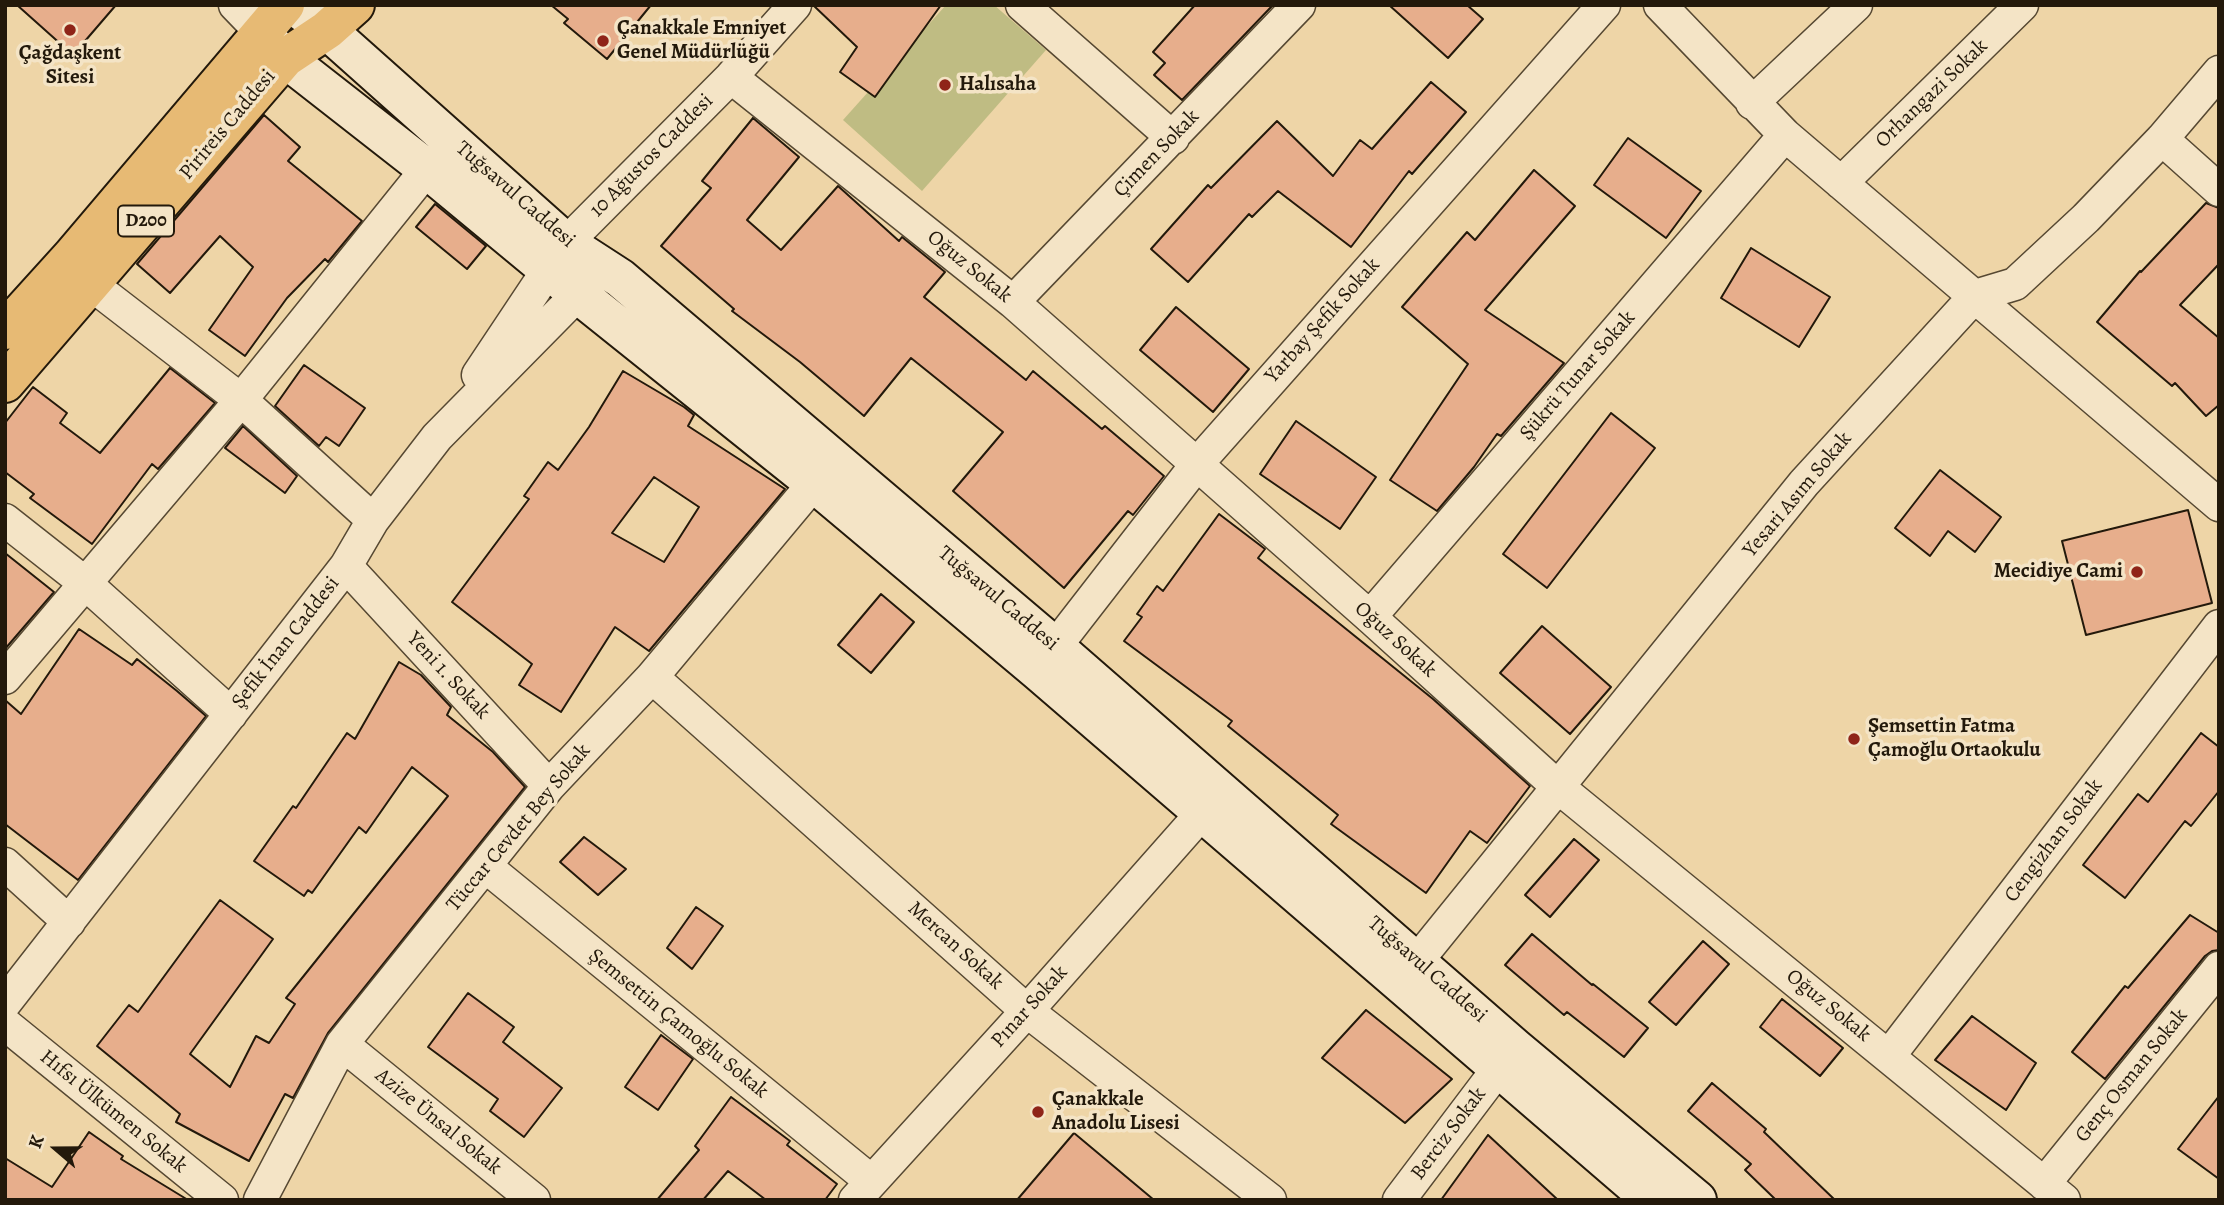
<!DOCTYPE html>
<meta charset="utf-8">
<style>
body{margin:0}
#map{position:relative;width:2224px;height:1205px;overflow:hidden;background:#eed5a7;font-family:Alegreya,serif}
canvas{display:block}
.frame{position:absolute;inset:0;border:7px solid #23190b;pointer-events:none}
.north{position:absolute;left:21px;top:1114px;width:70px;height:70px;-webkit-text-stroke:5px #f4e4c6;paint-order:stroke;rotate:290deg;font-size:19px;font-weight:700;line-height:28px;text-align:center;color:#23190b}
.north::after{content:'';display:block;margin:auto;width:24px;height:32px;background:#23190b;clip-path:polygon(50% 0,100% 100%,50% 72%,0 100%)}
</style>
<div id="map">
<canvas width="2224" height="1205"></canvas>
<div class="frame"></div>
<div class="north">K</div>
</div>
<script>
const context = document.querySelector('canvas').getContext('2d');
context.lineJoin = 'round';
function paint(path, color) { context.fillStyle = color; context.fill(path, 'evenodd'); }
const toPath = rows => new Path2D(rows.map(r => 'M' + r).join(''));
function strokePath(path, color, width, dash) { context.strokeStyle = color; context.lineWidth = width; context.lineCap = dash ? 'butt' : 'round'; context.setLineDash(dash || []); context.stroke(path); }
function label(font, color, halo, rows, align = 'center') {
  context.font = font + ' Alegreya,serif'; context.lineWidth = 7; context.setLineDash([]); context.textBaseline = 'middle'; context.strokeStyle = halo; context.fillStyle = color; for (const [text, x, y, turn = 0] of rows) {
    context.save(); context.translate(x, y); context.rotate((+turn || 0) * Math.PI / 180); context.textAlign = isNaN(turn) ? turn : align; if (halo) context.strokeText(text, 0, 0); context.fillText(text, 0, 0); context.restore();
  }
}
const green = toPath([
 [946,5,994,5,1046,50,922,191,843,120]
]);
const building = toPath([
 [17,5,116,5,73,55,17,5],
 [551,5,651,5,607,59,564,23,568,19,551,5],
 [813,5,941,5,875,97,840,72,857,47,813,5],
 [1195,5,1273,5,1182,100,1154,75,1165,63,1153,52,1195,5],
 [1389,5,1467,5,1483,19,1448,58,1389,5],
 [1431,82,1466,112,1412,174,1409,171,1351,247,1278,191,1252,217,1249,214,1188,282,1151,249,1208,185,1211,188,1277,121,1333,176,1360,140,1372,149,1431,82],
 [264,115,300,147,288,161,362,221,328,262,325,259,287,298,245,356,209,330,253,267,220,236,170,293,137,264,264,115],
 [753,118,799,157,747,220,781,250,838,186,899,241,902,237,945,272,924,297,1026,380,1033,371,1102,429,1105,426,1164,476,1133,515,1128,511,1064,588,953,491,1003,432,911,358,864,416,800,362,732,311,734,309,661,246,711,188,702,181,753,118],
 [1628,138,1701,191,1666,238,1594,185,1628,138],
 [1534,170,1575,206,1485,310,1564,363,1501,436,1497,434,1474,467,1437,511,1390,480,1468,364,1402,307,1467,232,1475,240,1534,170],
 [2206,203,2219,208,2219,264,2180,305,2219,338,2219,405,2206,416,2175,383,2172,386,2097,322,2140,271,2141,272,2206,203],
 [435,204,486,246,467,269,416,227,435,204],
 [1751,248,1830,297,1799,347,1721,298,1751,248],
 [1176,307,1249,369,1213,412,1140,350,1176,307],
 [304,365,365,408,339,446,326,437,319,446,275,406,304,365],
 [170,368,215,403,158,469,152,464,92,544,30,498,34,494,5,472,5,423,33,387,67,413,60,423,100,453,170,368],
 [623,371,684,407,694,415,688,426,785,489,649,651,615,627,561,712,519,685,532,664,452,602,529,499,524,496,548,462,558,470,589,427,623,371],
 [654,477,699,507,664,562,612,533,654,477],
 [1611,413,1655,448,1547,588,1503,554,1611,413],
 [1296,421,1376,477,1340,529,1260,474,1296,421],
 [243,426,297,476,285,493,225,448,243,426],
 [1940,470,2001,517,1975,552,1948,531,1930,556,1895,528,1940,470],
 [2188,510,2212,603,2086,635,2062,541,2188,510],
 [1219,514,1265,549,1258,558,1433,699,1530,786,1487,843,1470,831,1426,893,1331,824,1338,815,1228,726,1232,721,1124,641,1142,617,1137,614,1157,586,1163,591,1219,514],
 [5,553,54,592,5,649,5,553],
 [881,594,914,622,871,673,838,645,881,594],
 [1542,626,1611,687,1570,734,1500,673,1542,626],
 [79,629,132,665,137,659,177,691,206,716,78,880,5,824,5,700,21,714,79,629],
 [399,662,421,675,451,707,447,715,493,752,525,787,328,1033,293,1098,285,1094,249,1161,176,1122,180,1114,97,1046,129,1005,138,1012,220,900,273,939,190,1054,230,1087,256,1036,269,1043,295,1004,286,998,448,796,412,767,366,833,359,827,312,893,308,890,304,896,254,861,293,806,296,808,347,733,355,739,399,662],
 [2201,733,2219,747,2219,791,2191,826,2185,821,2125,898,2083,865,2138,794,2148,802,2201,733],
 [584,837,626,869,598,895,560,862,584,837],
 [1574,839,1599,860,1550,917,1525,895,1574,839],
 [696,907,723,926,692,969,667,948,696,907],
 [2190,915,2219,933,2219,950,2212,951,2205,956,2105,1079,2072,1052,2125,986,2128,988,2190,915],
 [1532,934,1592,985,1593,984,1648,1028,1624,1057,1567,1012,1564,1015,1505,965,1532,934],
 [1703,941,1729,964,1676,1025,1649,1002,1703,941],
 [468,993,514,1027,503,1042,562,1088,524,1137,490,1111,498,1099,428,1047,468,993],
 [1782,999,1843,1048,1820,1076,1760,1027,1782,999],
 [1366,1010,1452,1079,1405,1123,1322,1058,1366,1010],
 [1972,1016,2036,1063,2006,1110,1935,1060,1972,1016],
 [661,1035,693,1059,658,1110,625,1087,661,1035],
 [1712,1083,1766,1129,1764,1132,1835,1200,1776,1200,1745,1170,1751,1164,1688,1111,1712,1083],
 [2219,1096,2219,1179,2178,1149,2219,1096],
 [731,1097,790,1141,787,1145,837,1184,825,1200,766,1200,728,1171,703,1200,657,1200,699,1150,695,1146,731,1097],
 [89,1132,123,1156,121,1159,188,1200,5,1200,5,1158,52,1187,89,1132],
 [1074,1133,1154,1200,1017,1200,1074,1133],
 [1488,1135,1558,1200,1441,1200,1488,1135]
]);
const minor = toPath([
 [235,5,261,32],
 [1022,5,1173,138],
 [1660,5,1785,135,2219,505],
 [731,77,1013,302,1370,617,1558,787,2064,1200],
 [1752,103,1856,5],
 [2162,139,2219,190],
 [1841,183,2022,5],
 [92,285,241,400,373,520],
 [1013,302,1299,5],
 [478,375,566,243,731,77,795,5],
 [5,520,85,583,231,714],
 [346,566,549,786],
 [1370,617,1785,135],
 [1055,647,1197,464,1604,5],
 [652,677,1027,1011,1270,1200],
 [5,678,241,400,427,169],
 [5,864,69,922],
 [485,866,871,1181],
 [1417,961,1804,483,1975,296,2015,284,2086,218,2162,139,2219,72],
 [5,1003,346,566,373,520,437,437,578,294],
 [5,1024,222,1200],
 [342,1044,534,1200],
 [1889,1056,2219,626],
 [2044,1184,2219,968],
 [260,1200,342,1044,549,786,652,677,814,483],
 [855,1200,1027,1011,1202,813],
 [1399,1200,1498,1069]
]);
const secondary = toPath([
 [294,5,327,30,566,243,620,278,1055,647,1515,1048,1697,1200],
 [262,34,285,58,427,169,578,294,814,483,1038,671,1652,1200]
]);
const trunk = toPath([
 [5,330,72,256,285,5],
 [5,383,285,58,327,30,355,5]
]);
const markers = [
 [70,30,7,"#8f2418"],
 [603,41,7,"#8f2418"],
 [945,85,7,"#8f2418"],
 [2137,572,7,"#8f2418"],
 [1854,739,7,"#8f2418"],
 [1038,1112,7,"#8f2418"]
];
const shields = [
 [146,221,56]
];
const shieldNames = [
 ["D200",146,221]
];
const poiNames = [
 ["Çanakkale Emniyet",617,29],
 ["Genel Müdürlüğü",617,53],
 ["Çağdaşkent",70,54,"center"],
 ["Sitesi",70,78,"center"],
 ["Halısaha",959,85],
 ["Mecidiye Cami",2123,572,"right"],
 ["Şemsettin Fatma",1868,727],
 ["Çamoğlu Ortaokulu",1868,751],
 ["Çanakkale",1052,1100],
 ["Anadolu Lisesi",1052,1124]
];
const streetNames = [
 ["Orhangazi Sokak",1932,94,-44],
 ["Pirireis Caddesi",228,125,-50],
 ["Çimen Sokak",1157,154,-46],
 ["10 Ağustos Caddesi",652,156,-45],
 ["Tuğsavul Caddesi",515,195,41],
 ["Oğuz Sokak",969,267,39],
 ["Yarbay Şefik Sokak",1323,321,-48],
 ["Şükrü Tunar Sokak",1578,376,-49],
 ["Yesari Asım Sokak",1798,495,-50],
 ["Tuğsavul Caddesi",998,599,40],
 ["Oğuz Sokak",1395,640,42],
 ["Şefik İnan Caddesi",286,643,-52],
 ["Yeni 1. Sokak",448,676,47],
 ["Tüccar Cevdet Bey Sokak",519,828,-50],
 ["Cengizhan Sokak",2054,841,-53],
 ["Mercan Sokak",955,946,42],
 ["Tuğsavul Caddesi",1427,970,41],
 ["Oğuz Sokak",1828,1006,39],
 ["Pınar Sokak",1030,1007,-48],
 ["Şemsettin Çamoğlu Sokak",678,1024,39],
 ["Genç Osman Sokak",2132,1076,-51],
 ["Hıfsı Ülkümen Sokak",113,1112,39],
 ["Azize Ünsal Sokak",438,1122,39],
 ["Berciz Sokak",1449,1134,-53]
];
paint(green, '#bfbc83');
paint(building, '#e7ae8c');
strokePath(building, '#23190b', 2);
strokePath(minor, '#564832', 35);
strokePath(secondary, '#23190b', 42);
strokePath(trunk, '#23190b', 42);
strokePath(minor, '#f4e4c6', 32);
strokePath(secondary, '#f4e4c6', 38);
strokePath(trunk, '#e7ba74', 38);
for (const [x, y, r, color] of markers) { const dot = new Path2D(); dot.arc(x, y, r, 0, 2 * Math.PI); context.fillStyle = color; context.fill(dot); strokePath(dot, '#f4e4c6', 2.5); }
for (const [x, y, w] of shields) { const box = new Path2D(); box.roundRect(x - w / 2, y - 15.5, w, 31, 5); context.fillStyle = '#f4e4c6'; context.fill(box); strokePath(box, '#23190b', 2); }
label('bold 19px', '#23190b', null, shieldNames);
label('bold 21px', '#23190b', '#f4e4c6', poiNames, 'left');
label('21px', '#23190b', '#f4e4c6', streetNames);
</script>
